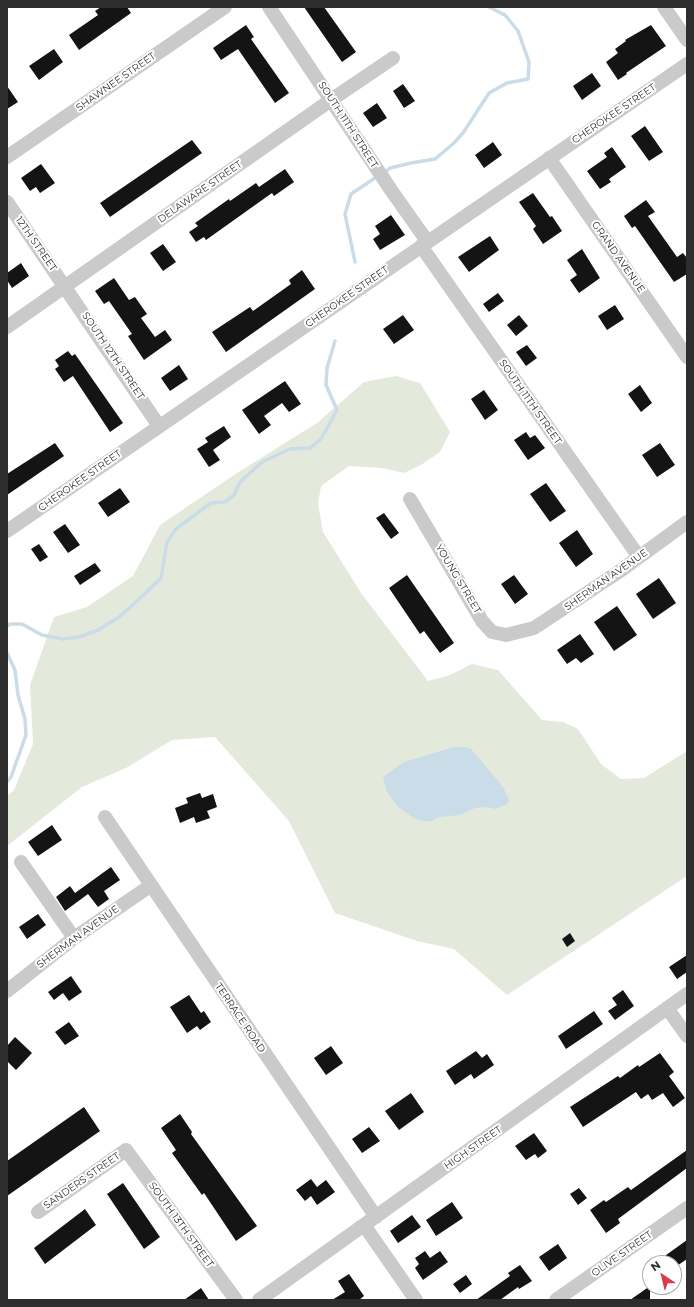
<!DOCTYPE html>
<style>
body{margin:0}
#map{position:relative;width:694px;height:1307px;overflow:hidden;background:#fff;font-family:Montserrat,sans-serif}
canvas{display:block}
.frame{position:absolute;inset:0;border:8px solid #2d2d2d;pointer-events:none}
.north{position:absolute;left:642px;top:1255px;width:40px;height:40px;box-sizing:border-box;background:#fff;border:1px solid #ababab;border-radius:50%;rotate:325deg;font-size:11px;font-weight:700;line-height:16px;text-align:center;color:#2d2d2d}
.north::after{content:'';display:block;margin:auto;width:14px;height:18px;background:#d73c47;clip-path:polygon(50% 0,100% 100%,50% 72%,0 100%)}
</style>
<div id="map">
<canvas width="694" height="1307"></canvas>
<div class="frame"></div>
<div class="north">N</div>
</div>
<script>
const context = document.querySelector('canvas').getContext('2d');
context.lineJoin = 'round';
function paint(path, color) { context.fillStyle = color; context.fill(path, 'evenodd'); }
const toPath = rows => new Path2D(rows.map(r => 'M' + r).join(''));
function strokePath(path, color, width, dash) { context.strokeStyle = color; context.lineWidth = width; context.lineCap = dash ? 'butt' : 'round'; context.setLineDash(dash || []); context.stroke(path); }
function label(font, color, halo, rows, align = 'center') {
  context.font = font + ' Montserrat,sans-serif'; context.lineWidth = 4; context.setLineDash([]); context.textBaseline = 'middle'; context.strokeStyle = halo; context.fillStyle = color; for (const [text, x, y, turn = 0] of rows) {
    context.save(); context.translate(x, y); context.rotate((+turn || 0) * Math.PI / 180); context.textAlign = isNaN(turn) ? turn : align; if (halo) context.strokeText(text, 0, 0); context.fillText(text, 0, 0); context.restore();
  }
}
const green = toPath([
 [396,376,420,383,450,432,440,452,421,465,404,473,382,468,349,466,321,486,318,504,323,532,361,593,428,681,450,675,472,664,498,670,542,720,563,722,578,729,601,764,621,779,644,778,687,751,687,876,507,995,454,949,417,941,335,913,289,821,215,737,172,740,126,768,82,787,7,846,7,796,14,790,33,744,30,685,54,617,87,607,133,576,160,525,237,473,317,423,364,382]
]);
const water = toPath([
 [454,747,465,747,471,749,503,787,509,800,507,804,496,809,486,807,475,808,460,815,439,817,430,822,415,819,397,806,386,790,383,777,404,762]
]);
const stream = toPath([
 [384,173,390,168,411,163,435,159,454,143,463,133,489,93,507,83,528,79,529,62,518,31,505,15,489,7],
 [355,262,345,214,351,194,378,176],
 [7,626,10,624,22,624,42,635,63,639,79,637,98,630,119,617,135,603,161,578,167,542,176,529,211,503,225,502,234,495,240,482,262,462,290,449,310,448,321,439,337,410,326,385,327,368,335,341],
 [7,653,15,670,18,695,25,719,26,735,11,777,7,782]
]);
const building = toPath([
 [101,7,127,7,131,13,79,50,69,35,98,15,95,11],
 [304,7,324,7,356,52,342,62],
 [246,25,254,37,251,39,289,93,275,103,238,49,221,60,213,48],
 [651,25,666,46,626,73,627,74,618,80,606,62,618,53,615,49,626,41,625,40],
 [54,49,63,62,39,80,29,66],
 [592,73,601,86,582,100,573,86],
 [403,84,415,101,404,108,393,91],
 [7,86,18,102,7,109],
 [377,103,387,118,373,127,363,113],
 [645,126,663,152,649,161,631,136],
 [192,140,202,153,110,217,100,203],
 [493,142,502,155,484,168,475,155],
 [612,147,626,167,609,179,611,182,600,189,587,171,607,157,604,153],
 [41,164,55,183,40,193,36,187,30,191,21,178],
 [285,169,294,182,274,196,272,193,206,240,204,237,196,242,189,232,198,226,195,223,229,199,230,201,256,183,259,187],
 [533,193,550,217,552,216,562,231,543,244,533,229,536,226,519,202],
 [646,200,655,212,648,216,677,257,683,253,687,258,687,274,674,282,635,226,632,228,624,216],
 [391,215,405,235,380,250,373,239,380,234,375,226],
 [490,236,499,250,469,272,458,257],
 [163,244,176,262,163,271,150,253],
 [582,249,600,278,579,293,570,280,577,275,567,260],
 [21,263,29,276,12,288,7,280,7,273],
 [302,270,315,289,226,352,212,332,250,307,253,311,291,284,289,280],
 [114,278,129,300,135,297,147,314,141,318,155,337,165,330,172,340,144,360,128,336,132,334,109,301,104,304,95,291],
 [498,293,504,301,489,312,483,304],
 [615,305,624,319,607,330,598,316],
 [403,315,414,330,394,344,383,329],
 [519,315,528,326,516,336,507,325],
 [527,345,537,358,526,366,516,352],
 [68,351,72,356,75,354,123,423,110,432,73,376,64,382,55,369,59,366,55,360],
 [179,365,188,379,170,391,161,378],
 [285,381,301,404,289,412,282,403,264,416,271,425,259,434,242,410],
 [640,385,652,403,641,412,628,394],
 [484,390,498,410,485,420,471,399],
 [224,426,231,437,213,450,220,460,209,467,197,449,208,442,205,438],
 [526,432,530,438,535,435,545,448,528,460,514,440],
 [55,443,64,456,7,495,7,474],
 [660,443,675,465,657,477,642,455],
 [546,483,566,511,550,522,530,494],
 [120,488,130,502,108,517,98,503],
 [384,513,399,533,391,539,376,518],
 [65,524,80,545,68,553,53,532],
 [577,530,593,554,576,567,559,543],
 [39,544,48,557,40,562,31,549],
 [95,563,101,571,80,585,74,576],
 [407,575,454,643,440,653,424,631,420,634,389,588],
 [514,575,528,594,515,604,501,584],
 [659,578,676,603,653,619,636,594],
 [617,606,637,635,614,651,594,622],
 [580,634,594,654,581,663,576,658,567,664,557,650],
 [200,793,202,798,213,794,217,807,207,811,210,818,196,823,194,817,180,823,175,808,188,803,186,798],
 [52,825,62,840,38,856,28,842],
 [111,867,120,880,104,891,109,899,98,907,88,894,65,911,56,897,70,886,75,893],
 [38,914,46,925,27,939,19,927],
 [570,933,575,941,567,947,562,939],
 [687,955,687,972,677,979,669,967],
 [71,976,82,992,69,1001,63,993,54,1000,48,992],
 [623,990,634,1006,615,1020,608,1011,617,1005,612,998],
 [189,995,201,1013,204,1011,211,1022,200,1030,197,1026,187,1033,170,1007],
 [594,1011,603,1024,566,1049,558,1036],
 [69,1022,79,1036,65,1045,55,1032],
 [15,1037,32,1053,16,1070,7,1061,7,1046],
 [331,1046,343,1063,326,1075,314,1058],
 [476,1051,482,1058,487,1054,494,1065,474,1079,471,1074,455,1085,446,1071],
 [660,1053,674,1072,669,1076,685,1098,673,1107,663,1093,652,1100,648,1094,641,1099,636,1092,583,1127,570,1107,618,1076,620,1078,638,1065,639,1067],
 [411,1093,424,1112,399,1130,385,1111],
 [84,1107,100,1131,7,1196,7,1161],
 [180,1114,192,1132,191,1134,257,1226,236,1241,204,1193,202,1195,172,1153,176,1150,161,1128],
 [369,1127,380,1141,362,1153,352,1139],
 [534,1133,547,1151,538,1158,535,1154,526,1160,515,1146],
 [687,1150,687,1168,618,1219,620,1223,606,1233,590,1210,604,1200,606,1202,628,1187,631,1190],
 [311,1179,317,1187,326,1180,335,1192,317,1205,311,1196,305,1201,296,1190],
 [123,1183,160,1237,144,1249,107,1194],
 [579,1188,587,1198,578,1205,570,1194],
 [452,1202,463,1218,436,1236,426,1220],
 [85,1209,96,1225,45,1264,34,1248],
 [412,1215,421,1227,398,1243,390,1231],
 [687,1240,687,1259,674,1268,674,1263,655,1263],
 [558,1244,567,1258,549,1271,539,1257],
 [425,1251,430,1258,440,1251,448,1262,423,1280,415,1268,419,1264,415,1258],
 [520,1265,532,1281,519,1289,518,1287,500,1300,476,1300,510,1276,508,1273],
 [349,1274,364,1296,359,1300,332,1300,345,1292,338,1281],
 [466,1275,472,1284,460,1293,453,1284],
 [650,1286,650,1300,630,1300],
 [201,1288,209,1300,184,1300]
]);
const minor = toPath([
 [269,7,391,190,427,241],
 [664,7,687,40],
 [7,157,225,7],
 [549,158,687,357],
 [7,202,159,426],
 [421,246,639,557],
 [7,327,331,100,393,58],
 [410,499,482,621,492,632,506,635,534,628,620,571,687,522],
 [7,531,687,64],
 [105,817,376,1217],
 [21,862,74,938],
 [7,991,74,938,150,886],
 [667,1008,687,1036],
 [38,1212,126,1150,236,1300],
 [364,1225,416,1300],
 [259,1300,687,994],
 [556,1300,687,1208]
]);
const streetNames = [
 ["SHAWNEE STREET",116,82,-35],
 ["CHEROKEE STREET",614,114,-34],
 ["SOUTH 11TH STREET",348,125,57],
 ["DELAWARE STREET",200,192,-35],
 ["12TH STREET",36,244,55],
 ["GRAND AVENUE",618,257,55],
 ["CHEROKEE STREET",347,297,-35],
 ["SOUTH 12TH STREET",113,356,56],
 ["SOUTH 11TH STREET",530,402,55],
 ["CHEROKEE STREET",80,481,-35],
 ["YOUNG STREET",458,579,59],
 ["SHERMAN AVENUE",606,580,-35],
 ["SHERMAN AVENUE",78,937,-36],
 ["TERRACE ROAD",240,1018,56],
 ["HIGH STREET",473,1148,-35],
 ["SANDERS STREET",82,1181,-35],
 ["SOUTH 13TH STREET",181,1225,54],
 ["OLIVE STREET",622,1254,-35]
];
paint(green, '#e3eadc');
paint(water, '#c9dce8');
strokePath(stream, '#c9dce8', 3.5);
paint(building, '#141414');
strokePath(minor, '#cacaca', 14);
label('10px', '#2d2d2d', '#fff', streetNames);
</script>
